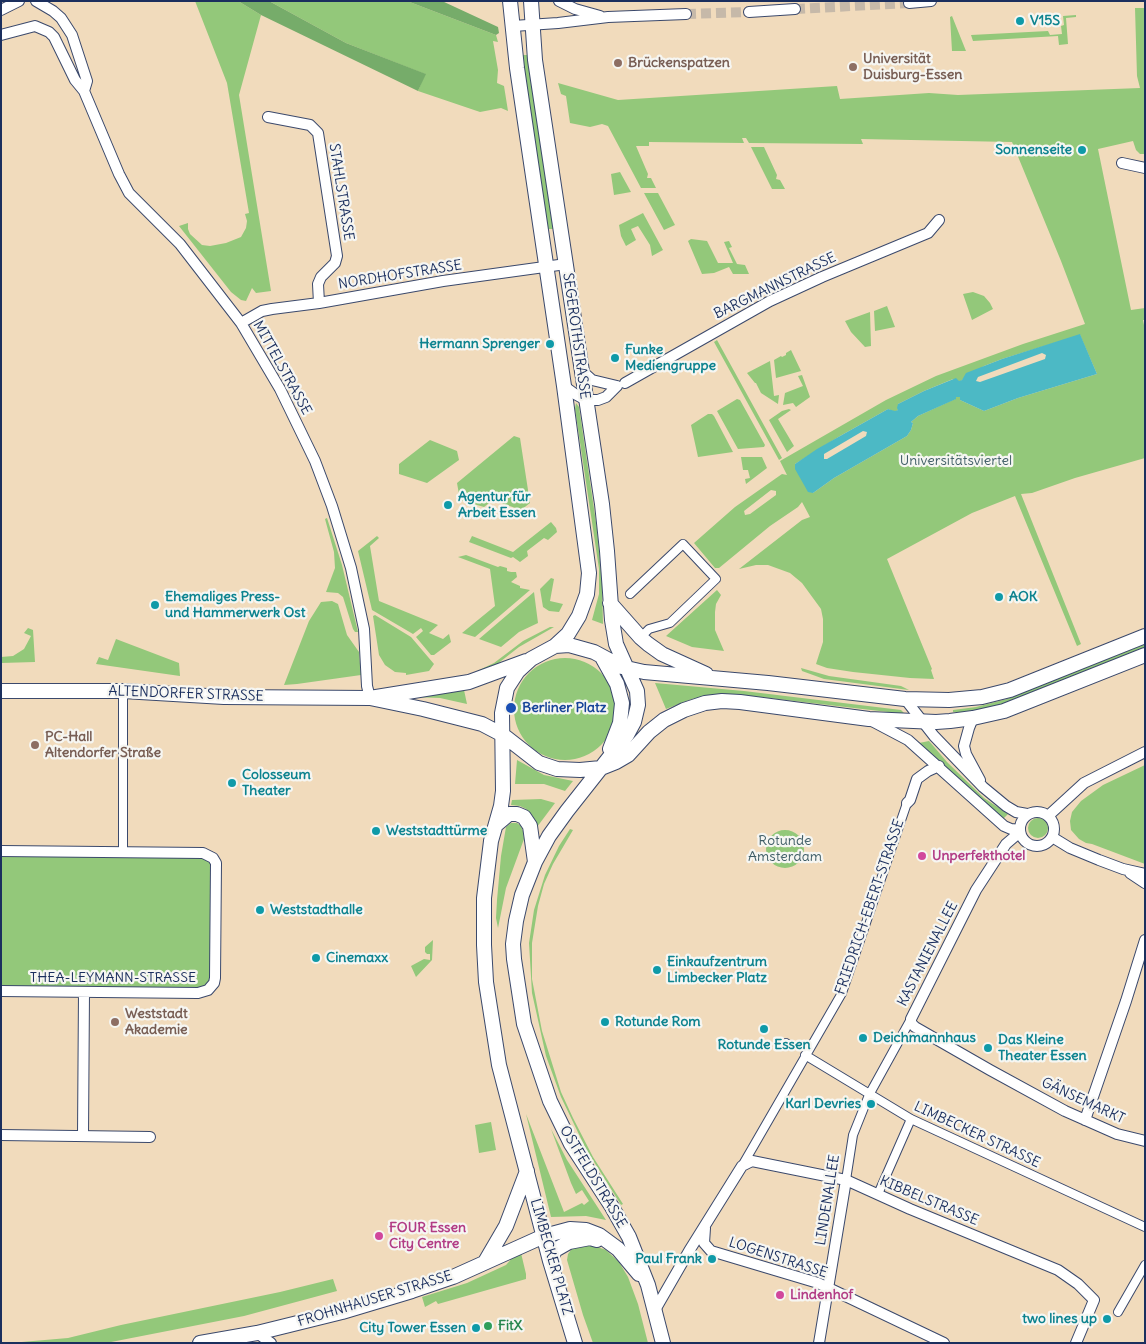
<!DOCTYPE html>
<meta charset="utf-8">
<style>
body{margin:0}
#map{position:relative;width:1146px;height:1344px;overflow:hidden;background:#f1dbbc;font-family:Delius,sans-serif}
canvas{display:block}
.frame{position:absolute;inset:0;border:2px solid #1b2f5e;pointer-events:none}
</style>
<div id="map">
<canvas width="1146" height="1344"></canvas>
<div class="frame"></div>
</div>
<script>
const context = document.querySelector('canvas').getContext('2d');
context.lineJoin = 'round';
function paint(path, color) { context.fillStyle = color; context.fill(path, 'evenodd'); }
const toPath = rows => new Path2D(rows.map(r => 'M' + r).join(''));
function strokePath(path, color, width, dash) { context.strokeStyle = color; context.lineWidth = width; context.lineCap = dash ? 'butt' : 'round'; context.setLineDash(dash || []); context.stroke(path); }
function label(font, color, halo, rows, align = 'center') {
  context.font = font + ' Delius,sans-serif'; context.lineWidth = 4.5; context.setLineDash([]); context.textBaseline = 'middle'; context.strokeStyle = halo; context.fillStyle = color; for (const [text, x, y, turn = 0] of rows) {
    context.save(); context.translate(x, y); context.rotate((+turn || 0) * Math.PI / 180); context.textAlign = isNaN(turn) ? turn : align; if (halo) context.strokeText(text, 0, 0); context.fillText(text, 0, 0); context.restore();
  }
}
const green = toPath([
 [195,1,238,1,261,15,239,95,271,291,256,293,252,288,246,301,241,300,231,292,179,226,188,223,188,229,190,234,202,245,210,246,226,243,241,237,246,228,247,221,245,214,249,213,227,83],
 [269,1,407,1,496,35,498,42,493,41,498,70,497,83,504,86,508,111,501,108,480,112,418,91,425,74,346,43],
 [1135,8,1144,8,1145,154,1140,154,1136,150,1133,141,1098,149,1131,310,1145,308,1145,320,1143,320,1145,330,1145,458,1075,478,1032,493,1021,494,1081,644,1077,646,1015,496,972,513,887,559,932,669,931,670,934,679,910,678,853,672,827,668,816,664,823,642,823,619,821,609,802,583,790,573,768,565,756,565,739,569,802,520,810,517,802,502,798,507,770,526,719,568,715,568,694,543,735,507,782,474,787,475,780,461,886,400,936,376,1023,344,1085,324,1061,261,1012,142,861,139,863,144,749,143,746,138,742,138,744,143,649,142,649,146,636,146,648,174,647,178,651,178,656,188,641,188,608,126,602,124,590,127,570,123,566,96,561,94,558,83,618,100,837,86,840,99,929,93,958,95,1140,88,1137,76],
 [1080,335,1097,374,1018,398,984,411,960,400,960,397,956,397,955,399,918,416,911,422,913,423,911,430,907,436,834,478,813,493,795,464,840,436,888,409,895,412,899,409,898,404,924,391,953,379,959,382,984,366,1002,359],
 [771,490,776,491,776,495,750,514,745,515,744,511],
 [1076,15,1076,17,1066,18,1068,44,1059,45,1058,36,973,41,971,35,1048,31,1050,35,1062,34,1061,26,1064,25,1063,16],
 [952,16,966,51,952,51,950,17],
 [522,55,527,55,553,229,548,229],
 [751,147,764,147,777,175,776,179,780,180,785,189,772,189],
 [620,172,631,192,614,195,611,174],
 [644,193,658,193,675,225,664,230],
 [643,213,663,250,652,256,650,245,638,226,631,229,636,240,626,246,621,236,619,225],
 [691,239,707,241,718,263,733,263,724,242,729,241,732,247,729,248,737,264,745,265,749,274,733,274,729,267,714,273,702,274,688,241],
 [973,292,984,296,990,303,993,309,972,320,963,294],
 [887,306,895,327,875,331,874,311],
 [870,312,871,346,865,347,851,332,845,321],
 [717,340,782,458,779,460,714,342],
 [791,350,801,371,776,378,774,360,781,356,782,357,786,355,786,353],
 [770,361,774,396,779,395,778,404,761,393,756,383,755,383,747,373],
 [802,375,810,397,796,407,793,403,783,405,785,393,803,386,798,376],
 [737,399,740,400,765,445,764,447,738,449,717,411],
 [576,403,579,407,597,529,602,584,603,624,592,620,599,594,599,569,575,409],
 [789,409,791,410,778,419,794,446,787,452,769,420,782,411],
 [708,414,712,414,714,416,733,452,698,457,691,425],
 [514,436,520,438,530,503,521,510,493,500,484,507,460,500,457,483],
 [430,440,457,451,459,460,427,483,399,474,399,464],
 [741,457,762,457,767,468,746,484,745,479,750,478,748,470,743,470],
 [327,518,342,565,358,632,355,632,353,629,343,597,338,593,326,592,335,568,334,552,325,519],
 [551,522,556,528,557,532,548,540,544,538,527,551,528,556,520,562,513,557,511,558,469,542,472,536,513,552],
 [377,536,379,538,370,546,379,601,438,625,429,633,443,639,449,634,451,642,434,655,431,655,416,637,423,631,421,628,413,634,372,610,358,551],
 [466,555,498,567,500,566,507,568,507,571,511,572,516,572,517,577,511,582,520,586,520,588,530,590,475,637,462,633,495,606,490,569,458,557],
 [551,578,554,579,550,601,563,604,559,612,549,611,543,607,540,589],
 [717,590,721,595,716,604,715,612,715,630,724,651,692,647,666,636],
 [534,592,538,623,519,632,501,647,479,639],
 [332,601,338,604,347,635,359,652,361,675,297,684,284,685,309,621,321,602],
 [375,615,411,637,434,664,429,671,406,675,406,673,395,672,385,665,379,655,373,616],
 [550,627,554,627,519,647,487,672,474,675,475,672,494,663,523,641],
 [28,628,33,630,35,662,1,663,1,657,13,656,24,649,31,636,24,633],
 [116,639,179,663,180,676,96,664,99,657,108,660],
 [1145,643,1145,648,1009,702,977,711,959,713,959,712,953,712,953,710,976,707,1007,699],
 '514 709a51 51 0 1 1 102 0a51 51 0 1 1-102 0Z',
 [801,668,829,676,901,686,909,690,824,679,802,671],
 [655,683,744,691,901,710,905,714,735,694,710,695,692,699,666,709],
 [464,690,467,704,440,698,413,697],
 [929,741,947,762,984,798,1008,814,1003,819,919,743],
 [517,760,544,775,573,781,565,791,544,784,515,784],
 [1145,765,1145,864,1092,844,1086,843,1079,839,1071,830,1070,821,1072,812,1081,801,1103,785],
 [541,799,555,803,537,827,532,815,526,809,520,806,511,805,512,800],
 '1028 828a10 10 0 1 1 20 0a10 10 0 1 1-20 0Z',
 [511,823,517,823,521,826,523,831,524,839,506,888,498,928,496,918,497,900,501,856,506,827],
 [570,829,573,830,553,864,544,884,538,906,532,943,532,979,542,1031,561,1092,573,1118,593,1157,623,1204,621,1205,586,1149,561,1097,546,1056,532,993,529,943,534,910,545,875,559,846],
 '766 849a19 19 0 1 1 38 0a19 19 0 1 1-38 0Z',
 [1,851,203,855,211,859,215,978,209,990,1,991],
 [433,940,432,960,416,977,411,966,424,959,430,960,430,954,427,954,425,952,425,947],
 [526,1114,564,1212,582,1203,584,1205,589,1201,582,1190,576,1194,571,1183,551,1129,567,1160,606,1220,586,1216,551,1217],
 [491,1122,496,1150,479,1153,475,1125],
 [581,1244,592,1245,606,1250,619,1262,628,1277,638,1304,648,1343,593,1343,583,1315,567,1260,568,1254,573,1247],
 [521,1253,526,1274,526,1279,438,1304,436,1301,425,1307,422,1297,467,1283,506,1265,514,1256],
 [333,1279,337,1291,244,1316,106,1343,10,1343,68,1338,121,1325,280,1292]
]);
const forest = toPath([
 [238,1,269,1,346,43,426,74,418,91,261,15],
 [407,1,442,1,498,27,499,33,496,35]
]);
const water = toPath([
 [1080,334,1097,374,1018,398,984,411,960,400,960,397,956,397,956,399,918,416,911,422,913,423,911,430,907,436,834,478,813,493,808,492,795,469,795,464,817,449,888,409,895,411,898,410,897,408,898,404,924,391,956,378,959,381,962,380,966,373,1002,359],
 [1042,353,1046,355,1045,359,980,382,976,381,978,377],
 [863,431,867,432,866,436,827,459,824,459,824,454]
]);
const minorTunnel = toPath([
 [795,9,909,3],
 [686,14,749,12]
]);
const pedestrian = toPath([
 [630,594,683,544,716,579,670,623,649,629,644,634],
 [123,691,123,852],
 [786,1043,790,1046],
 [805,1055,911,1119,1145,1227],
 [742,1166,842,993,907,803],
 [846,1180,853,1135,869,1095,911,1019],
 [878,1194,911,1119],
 [1118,1312,1145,1265]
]);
const minor = toPath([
 [36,1,53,11,61,18,72,35,87,81,84,91],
 [559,1,575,9,600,16],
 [909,3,931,1],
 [1,10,19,1],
 [749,12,795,9],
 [513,26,558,23,608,17,686,14],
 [1,35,35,26,49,32,54,37,75,80,84,91,119,174,129,193,180,244,241,323,280,389,315,461,332,506,351,568,364,629,367,686,370,698],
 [268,117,310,125,318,133,337,256,335,263,321,277,318,284,319,303],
 [1122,163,1145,168],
 [241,323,262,311,272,309,319,303,443,281,566,264],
 [582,371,592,380,617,386],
 [625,383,770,301,822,277,928,233,939,220],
 [564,386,575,394,586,400,598,400,606,397,617,386],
 [905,699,934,736,983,787,1006,806,1016,812,1027,814],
 [973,718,969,728,964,746,966,754,980,780],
 [872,721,908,740,1004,826,1011,829,1020,830],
 [907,803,910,800,917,779,928,771,939,766],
 '1020 829a17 17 0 1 1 34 0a17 17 0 1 1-34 0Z',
 [1048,816,1084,783,1145,752],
 [1020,832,1006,844,976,890,911,1019,911,1023,915,1027,990,1070,1065,1111,1117,1134,1145,1141],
 [1052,837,1070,848,1099,860,1123,869,1145,874],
 [1,851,203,853,213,858,216,863,215,978,214,983,208,990,198,993,1,991],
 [1130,873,1145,883],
 [1085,1120,1126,1001,1145,940],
 [1,1135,150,1137],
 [83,1135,84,992],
 [705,1228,704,1243,711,1251,818,1283,944,1343],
 [655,1310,689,1251,742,1166,752,1161,846,1180,910,1209,1058,1270,1078,1284,1094,1300,1076,1343],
 [257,1333,271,1343],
 [819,1343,846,1180]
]);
const secondary = toPath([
 [510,1,517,68,564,386,589,573,587,594,579,616,568,634,555,646],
 [531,1,535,60,602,504,607,551,612,620,616,644,637,691,638,705,634,722,627,735,567,811,549,836,535,862,522,895,516,921,513,944,514,959,524,1024,550,1101,571,1144,612,1207,629,1237,648,1285,663,1343],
 [610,603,641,638,648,644,662,654,706,674],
 [602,657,617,684,622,703,620,723,610,749],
 [1,691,123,691,224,697,370,698,469,682,526,661],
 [370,698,423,709,482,724,503,735,539,763,557,769,580,770,601,768,616,762,628,755,649,732,664,720,684,710,705,703,722,701,740,702,869,719,936,722,950,721,973,718,1004,711,1145,655],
 [496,825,509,814,517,814,524,817,530,826,535,862],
 [550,1261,555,1250,569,1242,590,1238,597,1240],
 [485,1262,506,1226,527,1171],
 [200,1343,257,1333,342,1312,412,1291,453,1277,544,1236,570,1229,586,1230,599,1235,618,1249,639,1274],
 [575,1343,550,1261,499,1065,486,982,484,945,484,898,491,841,501,806,503,791,502,713,507,688,518,671,531,659,555,646,569,645,594,652,622,667,644,672,768,683,905,699,949,700,982,697,1010,690,1145,636]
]);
const markers = [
 [1020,21,5,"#0f9aa8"],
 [618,63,5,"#8d6e63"],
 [853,67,5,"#8d6e63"],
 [1082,150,5,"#0f9aa8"],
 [550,344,5,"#0f9aa8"],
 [615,358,5,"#0f9aa8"],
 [448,505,5,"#0f9aa8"],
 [999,597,5,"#0f9aa8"],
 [155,605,5,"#0f9aa8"],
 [511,708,6,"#1a4fb4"],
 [35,745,5,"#8d6e63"],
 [232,783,5,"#0f9aa8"],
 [376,831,5,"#0f9aa8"],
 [922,856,5,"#d1479c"],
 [260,910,5,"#0f9aa8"],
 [316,958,5,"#0f9aa8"],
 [657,970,5,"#0f9aa8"],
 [115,1022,5,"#8d6e63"],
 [605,1022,5,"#0f9aa8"],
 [764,1029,5,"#0f9aa8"],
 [863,1038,5,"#0f9aa8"],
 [988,1048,5,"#0f9aa8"],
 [871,1104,5,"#0f9aa8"],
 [379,1236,5,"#d1479c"],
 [712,1259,5,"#0f9aa8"],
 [780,1295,5,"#d1479c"],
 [1107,1319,5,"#0f9aa8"],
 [488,1326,5,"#2e9e5b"],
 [476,1328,5,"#0f9aa8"]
];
const cultureNames = [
 ["V15S",1030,21],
 ["Sonnenseite",1072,150,"right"],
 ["Hermann Sprenger",540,344,"right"],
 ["Funke",625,350],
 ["Mediengruppe",625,366],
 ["Agentur für",458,497],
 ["Arbeit Essen",458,513],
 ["Ehemaliges Press-",165,597],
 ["und Hammerwerk Ost",165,613],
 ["AOK",1009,597],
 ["Colosseum",242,775],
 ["Theater",242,791],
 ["Weststadttürme",386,831],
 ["Weststadthalle",270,910],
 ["Cinemaxx",326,958],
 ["Einkaufzentrum",667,962],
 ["Limbecker Platz",667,978],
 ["Rotunde Rom",615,1022],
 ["Deichmannhaus",873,1038],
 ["Das Kleine",998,1040],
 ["Theater Essen",998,1056],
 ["Rotunde Essen",764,1045,"center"],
 ["Karl Devries",861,1104,"right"],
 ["Paul Frank",702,1259,"right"],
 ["two lines up",1097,1319,"right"],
 ["City Tower Essen",466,1328,"right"]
];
const educationNames = [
 ["Universität",863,59],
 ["Duisburg-Essen",863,75],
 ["Brückenspatzen",628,63],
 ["PC-Hall",45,737],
 ["Altendorfer Straße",45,753],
 ["Weststadt",125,1014],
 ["Akademie",125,1030]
];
const streetNames = [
 ["STAHLSTRASSE",341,192,81],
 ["NORDHOFSTRASSE",400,275,-9],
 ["BARGMANNSTRASSE",775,286,-26],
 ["SEGEROTHSTRASSE",576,336,82],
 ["MITTELSTRASSE",282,368,61],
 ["ALTENDORFER STRASSE",186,694,2],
 ["FRIEDRICH-EBERT-STRASSE",870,907,-71],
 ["KASTANIENALLEE",928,954,-63],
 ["THEA-LEYMANN-STRASSE",113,978],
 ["GÄNSEMARKT",1083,1101,25],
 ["LIMBECKER STRASSE",977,1135,25],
 ["OSTFELDSTRASSE",593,1177,59],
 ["LINDENALLEE",828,1200,-81],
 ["KIBBELSTRASSE",929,1201,23],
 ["LIMBECKER PLATZ",551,1257,74],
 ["LOGENSTRASSE",778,1258,18],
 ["FROHNHAUSER STRASSE",375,1299,-17]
];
const parkNames = [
 ["Universitätsviertel",956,461],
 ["Rotunde",785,841],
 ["Amsterdam",785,857]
];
const transitNames = [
 ["Berliner Platz",522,708]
];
const hotelNames = [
 ["Unperfekthotel",932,856],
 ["FOUR Essen",389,1228],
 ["City Centre",389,1244],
 ["Lindenhof",790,1295]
];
const leisureNames = [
 ["FitX",498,1326]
];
paint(green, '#93c87a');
paint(forest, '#76ac6a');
paint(water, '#4cb9c5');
strokePath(minorTunnel, '#c6b9a9', 10, [10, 5]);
strokePath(pedestrian, '#3b496c', 10);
strokePath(minor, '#3b496c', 12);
strokePath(secondary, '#3b496c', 16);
strokePath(pedestrian, '#fff', 8);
strokePath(minor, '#fff', 10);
strokePath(secondary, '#fff', 14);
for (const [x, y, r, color] of markers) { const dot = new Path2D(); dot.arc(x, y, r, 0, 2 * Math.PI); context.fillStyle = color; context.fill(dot); strokePath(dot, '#f6f6f2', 2); }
label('bold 14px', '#0d838f', '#f6f6f2', cultureNames, 'left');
label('bold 14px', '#785e54', '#f6f6f2', educationNames, 'left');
label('14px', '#1b2f5e', '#f6f6f2', streetNames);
label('14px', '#3f5d66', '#f6f6f2', parkNames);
label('bold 14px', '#164399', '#f6f6f2', transitNames, 'left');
label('bold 14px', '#b23c85', '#f6f6f2', hotelNames, 'left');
label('bold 14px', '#27864d', '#f6f6f2', leisureNames, 'left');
</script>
